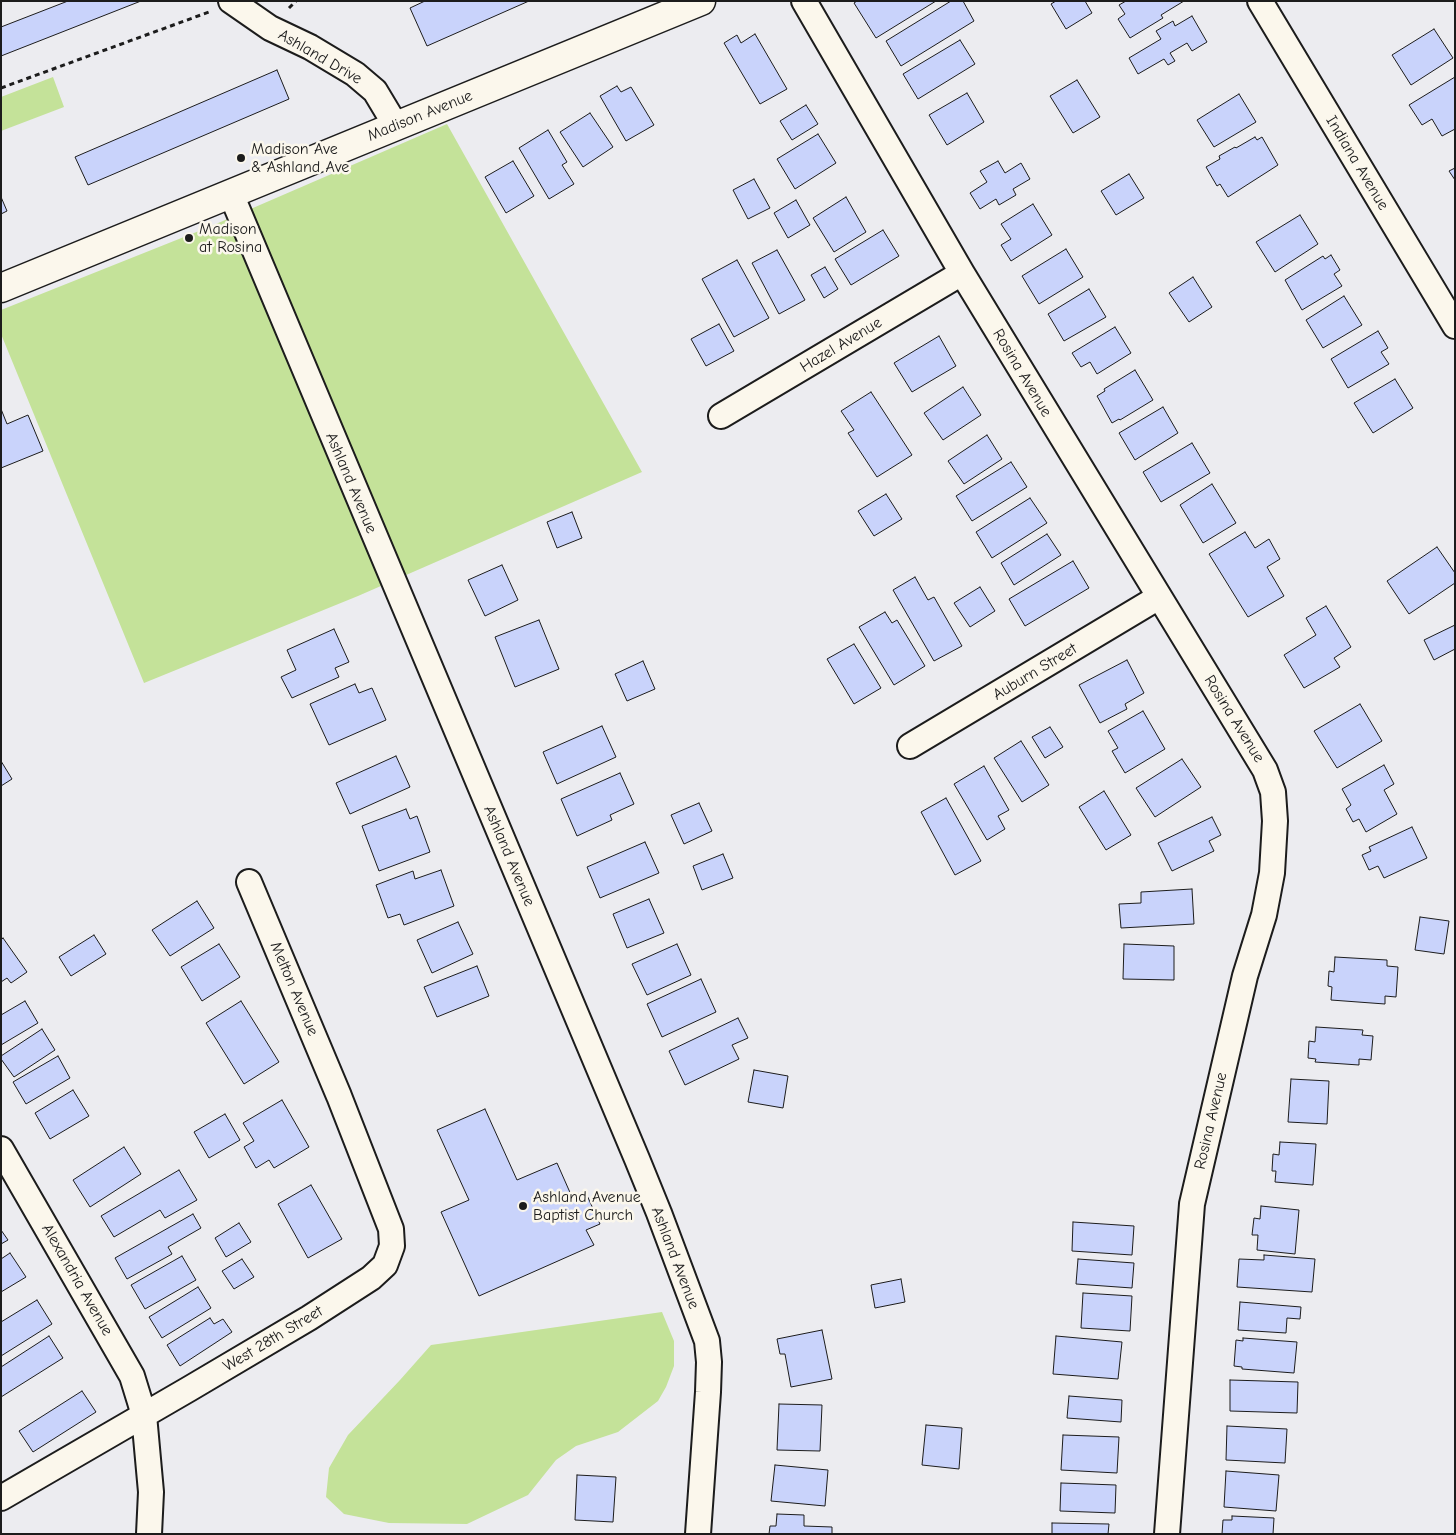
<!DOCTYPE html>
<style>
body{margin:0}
#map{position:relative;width:1456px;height:1535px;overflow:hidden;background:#ececf0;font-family:"Comic Neue",sans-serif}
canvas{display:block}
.frame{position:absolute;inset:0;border:2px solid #1c1c1c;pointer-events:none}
</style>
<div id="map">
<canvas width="1456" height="1535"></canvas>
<div class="frame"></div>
</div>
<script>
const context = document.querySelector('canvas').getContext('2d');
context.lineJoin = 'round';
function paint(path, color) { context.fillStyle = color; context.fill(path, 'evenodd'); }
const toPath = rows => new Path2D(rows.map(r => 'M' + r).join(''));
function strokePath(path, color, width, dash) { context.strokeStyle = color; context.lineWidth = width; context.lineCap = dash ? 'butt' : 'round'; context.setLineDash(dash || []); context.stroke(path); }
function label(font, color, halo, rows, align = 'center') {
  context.font = font + ' "Comic Neue",sans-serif'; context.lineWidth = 5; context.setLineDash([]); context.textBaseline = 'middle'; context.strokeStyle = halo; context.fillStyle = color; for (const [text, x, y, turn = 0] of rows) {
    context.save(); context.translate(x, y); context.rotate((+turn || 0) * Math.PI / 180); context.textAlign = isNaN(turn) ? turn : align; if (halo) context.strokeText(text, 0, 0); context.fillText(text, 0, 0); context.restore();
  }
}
const green = toPath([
 [53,77,64,107,1,131,1,97],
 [447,124,642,472,358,596,144,683,1,334,1,310,209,227],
 [662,1312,674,1341,674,1366,666,1387,658,1401,618,1432,576,1446,556,1460,528,1495,467,1524,389,1523,344,1514,326,1497,329,1468,348,1435,400,1380,431,1345]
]);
const building = toPath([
 [68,1,141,1,1,56,1,27,68,1],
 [425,1,529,1,427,46,410,8,425,1],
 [857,1,936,1,876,38,854,3,857,1],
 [951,1,963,1,974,21,901,66,886,41,951,1],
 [1056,1,1085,1,1092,13,1066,29,1051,4,1056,1],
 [1126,1,1184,1,1161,15,1163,18,1130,38,1118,19,1125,14,1119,5,1126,1],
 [1192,16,1207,42,1192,51,1187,43,1170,53,1175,61,1168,65,1164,59,1138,74,1129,58,1161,39,1156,31,1173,21,1175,26,1192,16],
 [1434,29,1453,58,1411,85,1392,55,1434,29],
 [755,34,787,89,760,104,724,43,737,35,741,43,755,34],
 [960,40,975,64,918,99,903,74,960,40],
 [277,70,289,99,88,185,75,157,277,70],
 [1455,77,1455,129,1442,136,1432,119,1422,125,1409,105,1455,77],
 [1077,80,1100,117,1073,133,1050,96,1077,80],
 [617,86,621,92,631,87,654,125,626,141,600,96,617,86],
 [967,93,984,122,947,145,929,115,967,93],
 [1239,94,1256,122,1214,147,1197,120,1239,94],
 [806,105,818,124,792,140,780,121,806,105],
 [590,113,613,147,583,167,560,132,590,113],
 [548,130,567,162,562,165,574,184,549,199,519,148,548,130],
 [818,134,836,163,795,189,777,159,818,134],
 [1255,137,1257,140,1262,137,1278,165,1228,197,1220,184,1217,186,1206,167,1220,159,1219,156,1235,147,1236,148,1255,137],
 [513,161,534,196,506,213,485,177,513,161],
 [998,161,1005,173,1021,163,1030,179,1013,189,1016,195,999,205,996,199,980,209,970,193,987,182,980,171,998,161],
 [1455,168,1455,180,1449,171,1455,168],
 [1129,174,1144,198,1116,215,1101,191,1129,174],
 [754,179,770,208,748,219,733,190,754,179],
 [1,197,7,211,1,214,1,197],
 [846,197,866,232,834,252,813,218,846,197],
 [796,200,810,225,788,238,774,213,796,200],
 [1033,204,1052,235,1011,261,1001,245,1011,239,1001,224,1033,204],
 [1300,215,1318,244,1275,272,1256,242,1300,215],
 [883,230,899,256,851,285,835,259,883,230],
 [1066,249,1083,277,1039,304,1022,276,1066,249],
 [777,250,805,300,779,314,752,263,777,250],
 [1331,255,1340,270,1334,274,1342,286,1302,310,1285,280,1323,256,1325,259,1331,255],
 [737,260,769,318,734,337,702,279,737,260],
 [825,267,838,289,824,298,811,275,825,267],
 [1193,277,1212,307,1189,322,1169,293,1193,277],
 [1089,289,1106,317,1064,341,1048,314,1089,289],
 [1344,296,1362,325,1323,348,1306,320,1344,296],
 [719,324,734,351,706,366,691,339,719,324],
 [1115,327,1131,353,1097,374,1090,362,1081,367,1072,353,1115,327],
 [1378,331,1388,348,1381,352,1389,364,1348,388,1331,359,1378,331],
 [939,336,956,366,912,392,894,363,939,336],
 [1135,370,1153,400,1120,420,1119,419,1112,423,1097,396,1105,391,1104,389,1135,370],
 [1395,379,1413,408,1373,433,1354,403,1395,379],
 [963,387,981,415,943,440,924,413,963,387],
 [871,392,912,455,877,477,848,433,854,430,841,411,871,392],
 [1163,407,1178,433,1135,460,1119,433,1163,407],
 [1,409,7,424,28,415,43,451,1,468,1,409],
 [987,435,1002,459,964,484,948,461,987,435],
 [1192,443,1210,473,1161,502,1143,472,1192,443],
 [1011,462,1027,487,972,521,956,496,1011,462],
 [1212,484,1236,523,1203,543,1180,505,1212,484],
 [886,494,902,519,874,536,858,511,886,494],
 [1030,498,1047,523,992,558,976,532,1030,498],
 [572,512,582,538,557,548,547,522,572,512],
 [1245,532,1255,548,1269,539,1280,559,1267,567,1284,596,1248,617,1209,554,1245,532],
 [1047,534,1061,555,1014,585,1001,563,1047,534],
 [1437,547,1455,573,1455,583,1409,614,1387,581,1437,547],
 [1073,561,1089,588,1025,626,1009,599,1073,561],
 [502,565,518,600,485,616,468,580,502,565],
 [915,577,928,600,934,597,962,646,934,661,893,590,915,577],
 [980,587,995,611,970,627,954,603,980,587],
 [1326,606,1351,647,1334,658,1340,667,1304,688,1284,655,1316,635,1306,618,1326,606],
 [885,612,892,623,897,620,925,666,894,685,859,627,885,612],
 [539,620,559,669,515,687,495,637,539,620],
 [1455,625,1455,649,1434,660,1424,640,1455,625],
 [334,629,349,662,335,668,339,677,292,698,281,677,296,670,287,650,334,629],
 [854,644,881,688,854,704,827,659,854,644],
 [1127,660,1144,693,1125,704,1127,709,1100,723,1079,685,1127,660],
 [643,661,655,689,627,701,615,674,643,661],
 [355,684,359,693,372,688,386,720,329,745,310,704,355,684],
 [1360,704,1382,741,1337,768,1314,731,1360,704],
 [1143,711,1165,749,1125,773,1112,751,1118,748,1108,731,1143,711],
 [602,726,616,757,557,784,543,752,602,726],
 [1050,727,1063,747,1045,758,1032,737,1050,727],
 [1021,741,1049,785,1022,802,994,758,1021,741],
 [396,756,410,787,350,814,336,783,396,756],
 [1182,759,1201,787,1155,817,1136,788,1182,759],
 [1,761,12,779,1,786,1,761],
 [1384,765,1394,784,1384,790,1397,814,1366,832,1359,819,1353,822,1346,809,1351,805,1342,789,1384,765],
 [984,766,1009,810,998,816,1005,829,987,840,954,784,984,766],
 [620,773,634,804,610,815,612,820,577,836,561,799,620,773],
 [1104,791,1131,835,1106,850,1079,807,1104,791],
 [946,798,981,861,955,875,921,812,946,798],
 [699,803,712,831,684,844,671,815,699,803],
 [406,809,410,819,417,816,430,852,379,871,362,826,406,809],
 [1212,817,1221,835,1209,841,1214,851,1172,871,1158,843,1212,817],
 [1412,827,1427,858,1384,878,1378,866,1369,870,1362,855,1371,851,1369,847,1412,827],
 [645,842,659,873,600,898,587,867,645,842],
 [723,854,733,878,702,890,693,866,723,854],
 [441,870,454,906,404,925,400,914,388,918,376,885,413,871,415,879,441,870],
 [1192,889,1194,924,1121,928,1119,904,1141,903,1141,892,1192,889],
 [649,899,664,933,627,948,613,914,649,899],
 [197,901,214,928,170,956,152,930,197,901],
 [1420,917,1449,921,1444,954,1415,950,1420,917],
 [458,922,473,954,432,973,417,940,458,922],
 [94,935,106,954,71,976,59,957,94,935],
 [3,938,27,972,11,983,7,978,1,982,1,940,3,938],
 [219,944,240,977,202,1001,181,967,219,944],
 [677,944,691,975,647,995,632,964,677,944],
 [1124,944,1174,946,1174,980,1123,979,1124,944],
 [1335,957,1387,960,1387,966,1398,967,1396,997,1385,996,1385,1004,1331,1000,1332,987,1328,986,1329,971,1334,972,1335,957],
 [477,966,489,996,437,1017,424,987,477,966],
 [701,979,716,1012,662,1037,647,1004,701,979],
 [25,1001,38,1023,1,1045,1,1015,25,1001],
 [241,1001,279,1062,244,1084,206,1023,241,1001],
 [738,1018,748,1038,732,1045,739,1059,685,1085,669,1051,738,1018],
 [1316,1027,1363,1030,1362,1035,1373,1036,1371,1060,1359,1059,1359,1065,1315,1062,1316,1059,1308,1058,1309,1041,1315,1042,1316,1027],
 [42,1029,55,1050,14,1077,1,1059,1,1056,42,1029],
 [58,1056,70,1078,26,1104,13,1082,58,1056],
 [754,1070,788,1076,783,1108,748,1102,754,1070],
 [1291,1079,1329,1081,1327,1124,1288,1122,1291,1079],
 [73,1090,89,1116,50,1139,35,1113,73,1090],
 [282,1100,309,1147,274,1168,269,1160,256,1168,244,1147,254,1141,243,1123,282,1100],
 [485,1109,517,1180,557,1163,572,1197,585,1191,600,1224,586,1230,594,1245,479,1296,441,1212,469,1200,437,1130,485,1109],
 [225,1114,240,1140,209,1158,194,1132,225,1114],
 [1280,1142,1316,1144,1313,1185,1275,1182,1276,1171,1272,1171,1273,1154,1279,1155,1280,1142],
 [124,1147,141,1174,90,1207,73,1180,124,1147],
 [179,1170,197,1200,165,1218,160,1210,114,1237,101,1216,179,1170],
 [311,1185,342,1239,308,1258,278,1204,311,1185],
 [1261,1206,1299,1210,1295,1254,1257,1250,1258,1235,1252,1235,1254,1218,1260,1219,1261,1206],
 [193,1214,201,1228,168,1247,172,1254,127,1279,115,1258,193,1214],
 [1073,1222,1134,1226,1132,1255,1072,1251,1073,1222],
 [239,1223,251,1242,226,1257,215,1238,239,1223],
 [1,1230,8,1240,1,1244,1,1230],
 [10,1253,26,1277,1,1292,1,1259,10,1253],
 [1264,1255,1315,1259,1312,1292,1237,1287,1239,1259,1264,1260,1264,1255],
 [182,1256,196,1280,145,1309,131,1285,182,1256],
 [242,1259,254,1277,234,1289,222,1271,242,1259],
 [1078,1259,1134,1263,1132,1288,1076,1284,1078,1259],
 [901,1279,905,1302,875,1308,871,1285,901,1279],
 [198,1287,211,1308,162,1338,149,1317,198,1287],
 [1083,1293,1132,1296,1130,1331,1081,1328,1083,1293],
 [37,1300,52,1324,1,1356,1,1322,37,1300],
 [1240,1302,1301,1307,1300,1319,1287,1318,1286,1333,1238,1330,1240,1302],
 [210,1318,214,1324,223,1319,232,1332,180,1366,167,1345,210,1318],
 [822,1330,832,1379,791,1387,785,1354,780,1354,777,1339,822,1330],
 [49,1336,63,1358,1,1397,1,1367,49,1336],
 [1056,1336,1122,1342,1118,1379,1053,1374,1056,1336],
 [1243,1338,1297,1342,1294,1373,1242,1369,1242,1367,1234,1366,1236,1340,1243,1341,1243,1338],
 [1230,1380,1298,1382,1297,1413,1230,1411,1230,1380],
 [82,1391,96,1412,33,1452,19,1431,82,1391],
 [1069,1396,1122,1400,1121,1422,1067,1418,1069,1396],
 [779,1404,822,1405,820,1451,777,1450,779,1404],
 [926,1425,962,1428,959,1469,922,1465,926,1425],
 [1227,1426,1287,1429,1285,1463,1226,1460,1227,1426],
 [1063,1435,1119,1437,1117,1473,1061,1470,1063,1435],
 [775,1465,828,1470,825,1506,771,1501,775,1465],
 [1226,1471,1279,1475,1276,1511,1224,1507,1226,1471],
 [577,1475,616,1477,613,1522,575,1520,577,1475],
 [1061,1483,1116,1485,1115,1513,1060,1511,1061,1483],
 [777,1514,804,1515,804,1526,832,1527,832,1534,769,1534,770,1526,776,1526,777,1514],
 [1232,1516,1274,1518,1273,1534,1222,1534,1223,1520,1232,1520,1232,1516],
 [1052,1523,1109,1524,1108,1534,1052,1534,1052,1523]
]);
const path = toPath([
 [289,8,296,1],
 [1,88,209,12]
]);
const street = toPath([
 [231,1,270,28,310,47,355,74,375,91,396,126],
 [804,1,962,273,1265,770,1273,792,1275,821,1272,873,1264,915,1245,976,1192,1204,1167,1534],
 [1260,1,1455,326],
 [231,194,637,1159,659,1213,707,1341,709,1362,708,1392,698,1534],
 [721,416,962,273],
 [910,746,1159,597],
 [1,1149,132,1376,144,1415,151,1492,149,1534],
 [1,1498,189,1389,309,1318,371,1278,385,1265,392,1246,391,1229,339,1096,249,882]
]);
const primary = toPath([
 [1,288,701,1]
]);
const markers = [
 [241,158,5,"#1c1c1c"],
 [189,238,5,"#1c1c1c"],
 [523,1206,5,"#1c1c1c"]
];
const streetNames = [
 ["Ashland Drive",320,57,30],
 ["Madison Avenue",420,116,-22],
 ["Indiana Avenue",1357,163,59],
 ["Hazel Avenue",841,345,-31],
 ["Rosina Avenue",1022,373,59],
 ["Ashland Avenue",351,483,67],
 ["Auburn Street",1035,672,-31],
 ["Rosina Avenue",1234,719,58],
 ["Ashland Avenue",509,856,67],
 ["Melton Avenue",294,989,67],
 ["Rosina Avenue",1211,1121,-77],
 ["Ashland Avenue",675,1258,69],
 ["Alexandria Avenue",77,1280,60],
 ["West 28th Street",273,1339,-31]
];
const poiNames = [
 ["Madison Ave",251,149],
 ["& Ashland Ave",251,167],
 ["Madison",199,229],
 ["at Rosina",199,247],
 ["Ashland Avenue",533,1197],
 ["Baptist Church",533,1215]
];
paint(green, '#c4e299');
paint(building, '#c9d3fb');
strokePath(building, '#1c1c1c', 1);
strokePath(street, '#1c1c1c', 28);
strokePath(primary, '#1c1c1c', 31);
strokePath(path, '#1c1c1c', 3, [5, 4]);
strokePath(street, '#fbf7ec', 24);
strokePath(primary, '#fbf7ec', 28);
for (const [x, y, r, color] of markers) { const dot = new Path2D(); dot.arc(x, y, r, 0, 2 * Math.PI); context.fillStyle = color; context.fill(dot); strokePath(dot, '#fbf7ec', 2); }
label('16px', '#1c1c1c', '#fbf7ec', streetNames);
label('16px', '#1c1c1c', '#fbf7ec', poiNames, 'left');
</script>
